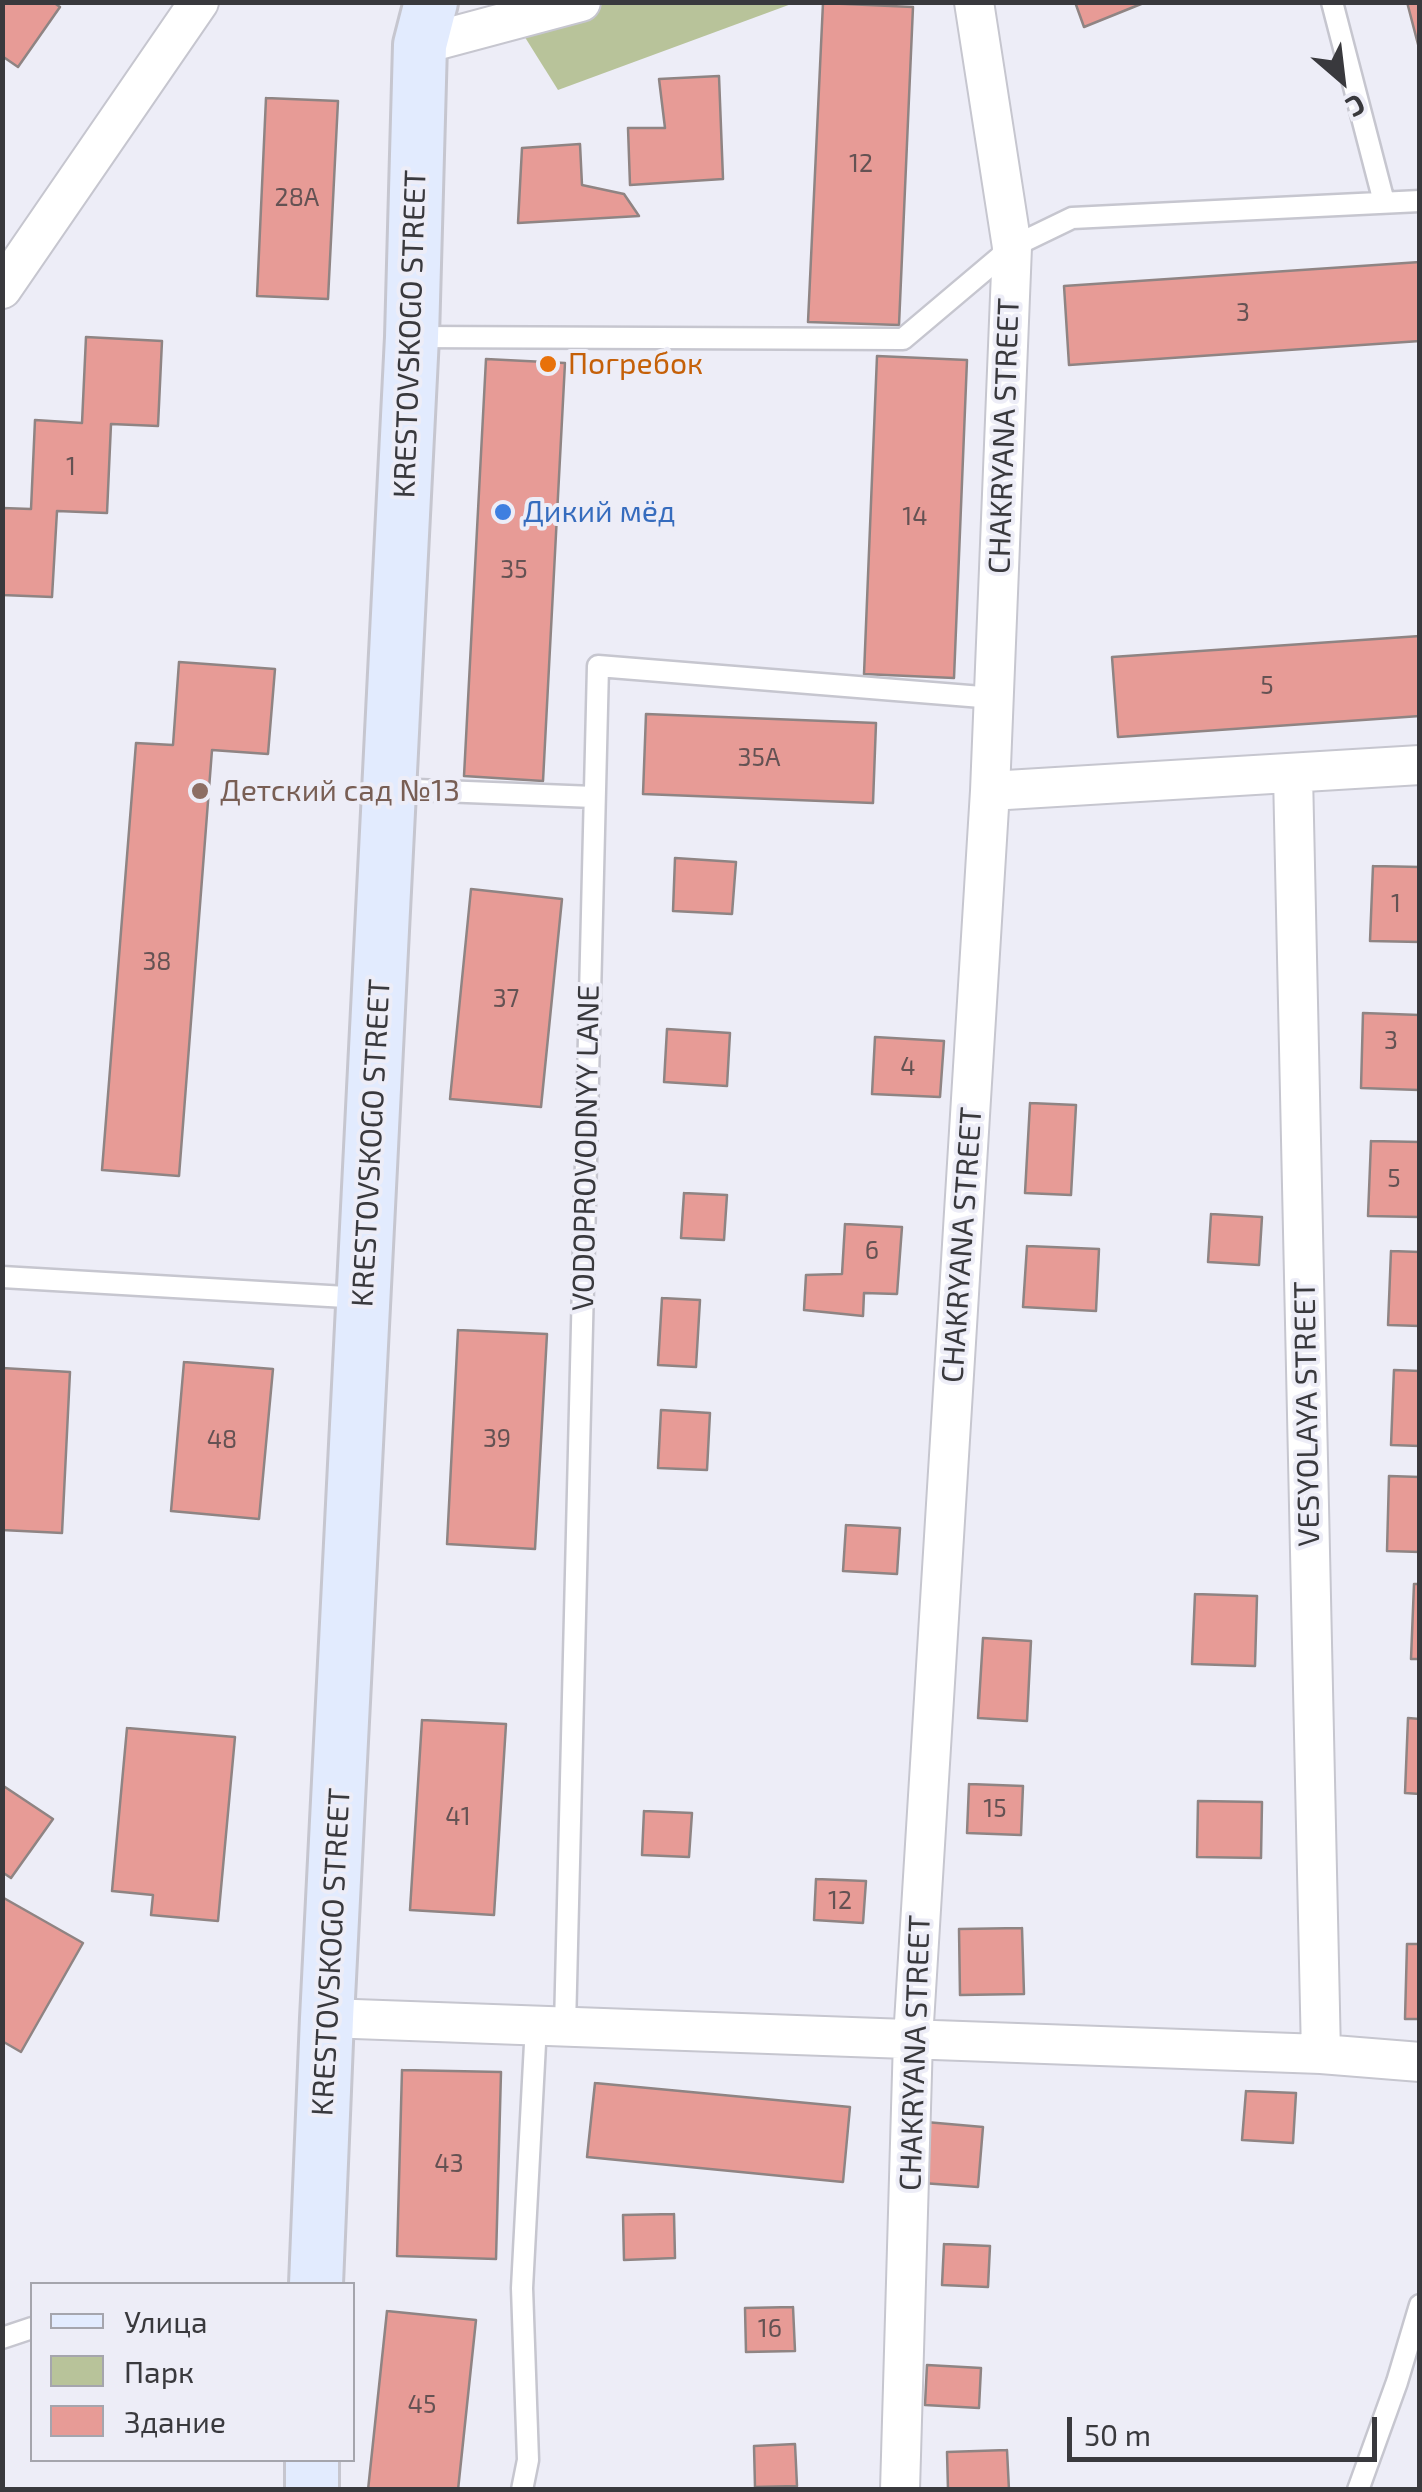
<!DOCTYPE html>
<meta charset="utf-8">
<style>
body{margin:0}
#map{position:relative;width:1422px;height:2492px;overflow:hidden;background:#ededf7;font-family:"Exo 2",sans-serif}
canvas{display:block}
.frame{position:absolute;inset:0;border:5px solid #39393d;pointer-events:none}
.legend{position:absolute;left:30px;top:2282px;width:325px;height:180px;box-sizing:border-box;background:#ededf7;border:2px solid #a5a5ad;margin:0;padding:12px 18px;list-style:none;font-size:30px;color:#39393d}
.legend li{display:flex;align-items:center;gap:20px;height:50px}
.legend b{width:50px;border:2px solid #a5a5ad}
.north{position:absolute;left:1292px;top:30px;width:100px;height:100px;-webkit-text-stroke:8px #ededf7;paint-order:stroke;rotate:152deg;font-size:28px;font-weight:700;line-height:40px;text-align:center;color:#39393d}
.north::after{content:'';display:block;margin:auto;width:35px;height:45px;background:#39393d;clip-path:polygon(50% 0,100% 100%,50% 72%,0 100%)}
.scale{position:absolute;left:1067px;top:2417px;width:310px;height:45px;box-sizing:border-box;border:5px solid #39393d;border-top:0;padding-left:12px;font-size:30px;line-height:35px;white-space:nowrap;color:#39393d;-webkit-text-stroke:8px #ededf7;paint-order:stroke}
</style>
<div id="map">
<canvas width="1422" height="2492"></canvas>
<div class="frame"></div>
<ul class="legend">
<li><b style="height:12px;background:#e2ebfe"></b>Улица</li>
<li><b style="height:28px;background:#b8c39a"></b>Парк</li>
<li><b style="height:28px;background:#e79b96"></b>Здание</li>
</ul>
<div class="north">С</div>
<div class="scale">50 m</div>
</div>
<script>
const context = document.querySelector('canvas').getContext('2d');
context.lineJoin = 'round';
function paint(path, color) { context.fillStyle = color; context.fill(path, 'evenodd'); }
const toPath = rows => new Path2D(rows.map(r => 'M' + r).join(''));
function strokePath(path, color, width, dash) { context.strokeStyle = color; context.lineWidth = width; context.lineCap = dash ? 'butt' : 'round'; context.setLineDash(dash || []); context.stroke(path); }
function label(font, color, halo, rows, align = 'center') {
  context.font = font + ' "Exo 2",sans-serif'; context.lineWidth = 8; context.setLineDash([]); context.textBaseline = 'middle'; context.strokeStyle = halo; context.fillStyle = color; for (const [text, x, y, turn = 0] of rows) {
    context.save(); context.translate(x, y); context.rotate((+turn || 0) * Math.PI / 180); context.textAlign = isNaN(turn) ? turn : align; if (halo) context.strokeText(text, 0, 0); context.fillText(text, 0, 0); context.restore();
  }
}
const green = toPath([
 [507,2,794,3,558,90,506,7]
]);
const building = toPath([
 [2,2,53,2,60,7,18,67,2,56,2,2],
 [1075,2,1146,2,1084,27,1075,2],
 [1407,2,1420,2,1420,52,1407,2],
 [823,3,913,7,899,325,808,322,823,3],
 [719,76,723,179,630,185,628,128,665,128,659,79,719,76],
 [266,98,338,101,328,299,257,296,266,98],
 [580,144,582,185,624,194,639,216,518,223,522,148,580,144],
 [1420,262,1420,341,1069,365,1064,286,1420,262],
 [86,337,162,341,158,426,111,424,107,513,57,511,52,597,2,595,2,508,31,509,35,420,82,423,86,337],
 [877,356,967,360,954,678,864,674,877,356],
 [486,359,565,363,543,781,464,776,486,359],
 [1420,636,1420,716,1118,737,1112,657,1420,636],
 [179,662,275,669,268,754,212,750,179,1176,102,1170,136,743,173,745,179,662],
 [646,714,876,723,873,803,643,794,646,714],
 [675,858,736,862,732,914,673,911,675,858],
 [1373,866,1420,867,1420,942,1370,941,1373,866],
 [471,889,562,899,541,1107,450,1099,471,889],
 [1363,1013,1420,1015,1419,1090,1361,1088,1363,1013],
 [667,1029,730,1033,727,1086,664,1082,667,1029],
 [875,1037,944,1041,940,1097,872,1094,875,1037],
 [1030,1103,1076,1105,1071,1195,1025,1193,1030,1103],
 [1371,1141,1420,1142,1420,1217,1368,1216,1371,1141],
 [684,1193,727,1195,724,1240,681,1238,684,1193],
 [1211,1214,1262,1217,1259,1265,1208,1262,1211,1214],
 [845,1224,902,1227,897,1294,864,1293,863,1316,804,1310,806,1275,842,1274,845,1224],
 [1027,1246,1099,1249,1096,1311,1023,1307,1027,1246],
 [1391,1251,1420,1252,1420,1326,1388,1325,1391,1251],
 [662,1298,700,1300,696,1367,658,1365,662,1298],
 [458,1330,547,1334,535,1549,447,1544,458,1330],
 [184,1362,273,1369,259,1519,171,1511,184,1362],
 [2,1368,70,1372,62,1533,2,1530,2,1368],
 [1394,1370,1420,1371,1420,1446,1391,1445,1394,1370],
 [661,1410,710,1413,707,1470,658,1468,661,1410],
 [1389,1476,1420,1477,1420,1552,1387,1551,1389,1476],
 [846,1525,900,1528,897,1574,843,1571,846,1525],
 [1414,1584,1420,1584,1420,1659,1411,1659,1414,1584],
 [1195,1594,1257,1596,1255,1666,1192,1664,1195,1594],
 [983,1638,1031,1641,1027,1721,978,1718,983,1638],
 [1408,1718,1420,1719,1420,1794,1405,1793,1408,1718],
 [422,1720,506,1724,494,1915,410,1910,422,1720],
 [127,1728,235,1737,218,1921,151,1915,153,1895,112,1891,127,1728],
 [969,1784,1023,1786,1021,1835,967,1833,969,1784],
 [2,1785,53,1819,11,1878,2,1872,2,1785],
 [1198,1801,1262,1802,1261,1858,1197,1857,1198,1801],
 [644,1811,692,1813,689,1857,642,1855,644,1811],
 [816,1879,866,1881,863,1923,814,1920,816,1879],
 [2,1897,83,1943,21,2052,2,2041,2,1897],
 [1022,1928,1024,1994,960,1995,959,1929,1022,1928],
 [1407,1944,1420,1944,1420,2019,1405,2019,1407,1944],
 [402,2070,501,2072,496,2259,397,2256,402,2070],
 [595,2083,850,2107,843,2182,587,2157,595,2083],
 [1246,2091,1296,2093,1293,2143,1242,2140,1246,2091],
 [926,2122,983,2127,978,2187,922,2183,926,2122],
 [674,2214,675,2258,624,2260,623,2215,674,2214],
 [944,2244,990,2246,988,2287,942,2285,944,2244],
 [793,2307,795,2351,746,2352,745,2308,793,2307],
 [387,2311,476,2320,458,2490,368,2490,387,2311],
 [927,2365,981,2368,979,2408,925,2405,927,2365],
 [795,2444,797,2486,755,2487,754,2446,795,2444],
 [1007,2450,1009,2490,948,2490,947,2452,1007,2450]
]);
const service = toPath([
 [1332,2,1384,202],
 [412,337,903,339,1012,247,1072,218,1420,201],
 [391,789,594,797],
 [2,1277,363,1298],
 [565,2027,598,666,994,698],
 [2,2338,32,2328],
 [522,2490,528,2460,522,2288,536,2025],
 [1358,2490,1397,2382,1420,2305]
]);
const minor = toPath([
 [420,45,581,2],
 [2,289,199,2],
 [1293,774,1321,2054],
 [990,791,1420,765],
 [327,2018,1321,2054,1420,2062],
 [900,2490,913,2039,990,791,1012,247,974,2]
]);
const secondary = toPath([
 [316,2284,327,2018,412,337,420,45,431,2],
 [312,2490,312,2460]
]);
const markers = [
 [548,364,10,"#e8710a"],
 [503,512,10,"#3f7fe0"],
 [200,791,10,"#8d6e63"]
];
const numberNames = [
 ["12",861,164],
 ["28А",297,198],
 ["3",1243,313],
 ["1",71,467],
 ["14",915,517],
 ["35",514,570],
 ["5",1267,686],
 ["35А",759,758],
 ["1",1396,904],
 ["38",157,962],
 ["37",506,999],
 ["3",1391,1041],
 ["4",908,1067],
 ["5",1394,1179],
 ["6",872,1251],
 ["39",497,1439],
 ["48",222,1440],
 ["15",995,1809],
 ["41",458,1817],
 ["12",840,1901],
 ["43",449,2164],
 ["16",770,2329],
 ["45",422,2405]
];
const streetNames = [
 ["KRESTOVSKOGO STREET",410,334,-88],
 ["CHAKRYANA STREET",1004,436,-88],
 ["KRESTOVSKOGO STREET",371,1143,-87],
 ["VODOPROVODNYY LANE",586,1148,-89],
 ["CHAKRYANA STREET",962,1245,-86],
 ["VESYOLAYA STREET",1307,1414,-91],
 ["KRESTOVSKOGO STREET",331,1952,-87],
 ["CHAKRYANA STREET",915,2053,-88]
];
const foodNames = [
 ["Погребок",568,364]
];
const shopNames = [
 ["Дикий мёд",523,512]
];
const educationNames = [
 ["Детский сад №13",220,791]
];
paint(green, '#b8c39a');
paint(building, '#e79b96');
strokePath(building, '#8f8483', 2.5);
strokePath(service, '#c6c6cf', 25);
strokePath(minor, '#c6c6cf', 42);
strokePath(secondary, '#c6c6cf', 58);
strokePath(service, '#fff', 20);
strokePath(minor, '#fff', 38);
strokePath(secondary, '#e2ebfe', 52);
for (const [x, y, r, color] of markers) { const dot = new Path2D(); dot.arc(x, y, r, 0, 2 * Math.PI); context.fillStyle = color; context.fill(dot); strokePath(dot, '#ededf7', 4); }
label('25px', '#645253', null, numberNames);
label('30px', '#39393d', '#ededf7', streetNames);
label('30px', '#c56008', '#ededf7', foodNames, 'left');
label('30px', '#366cbe', '#ededf7', shopNames, 'left');
label('30px', '#785e54', '#ededf7', educationNames, 'left');
</script>
